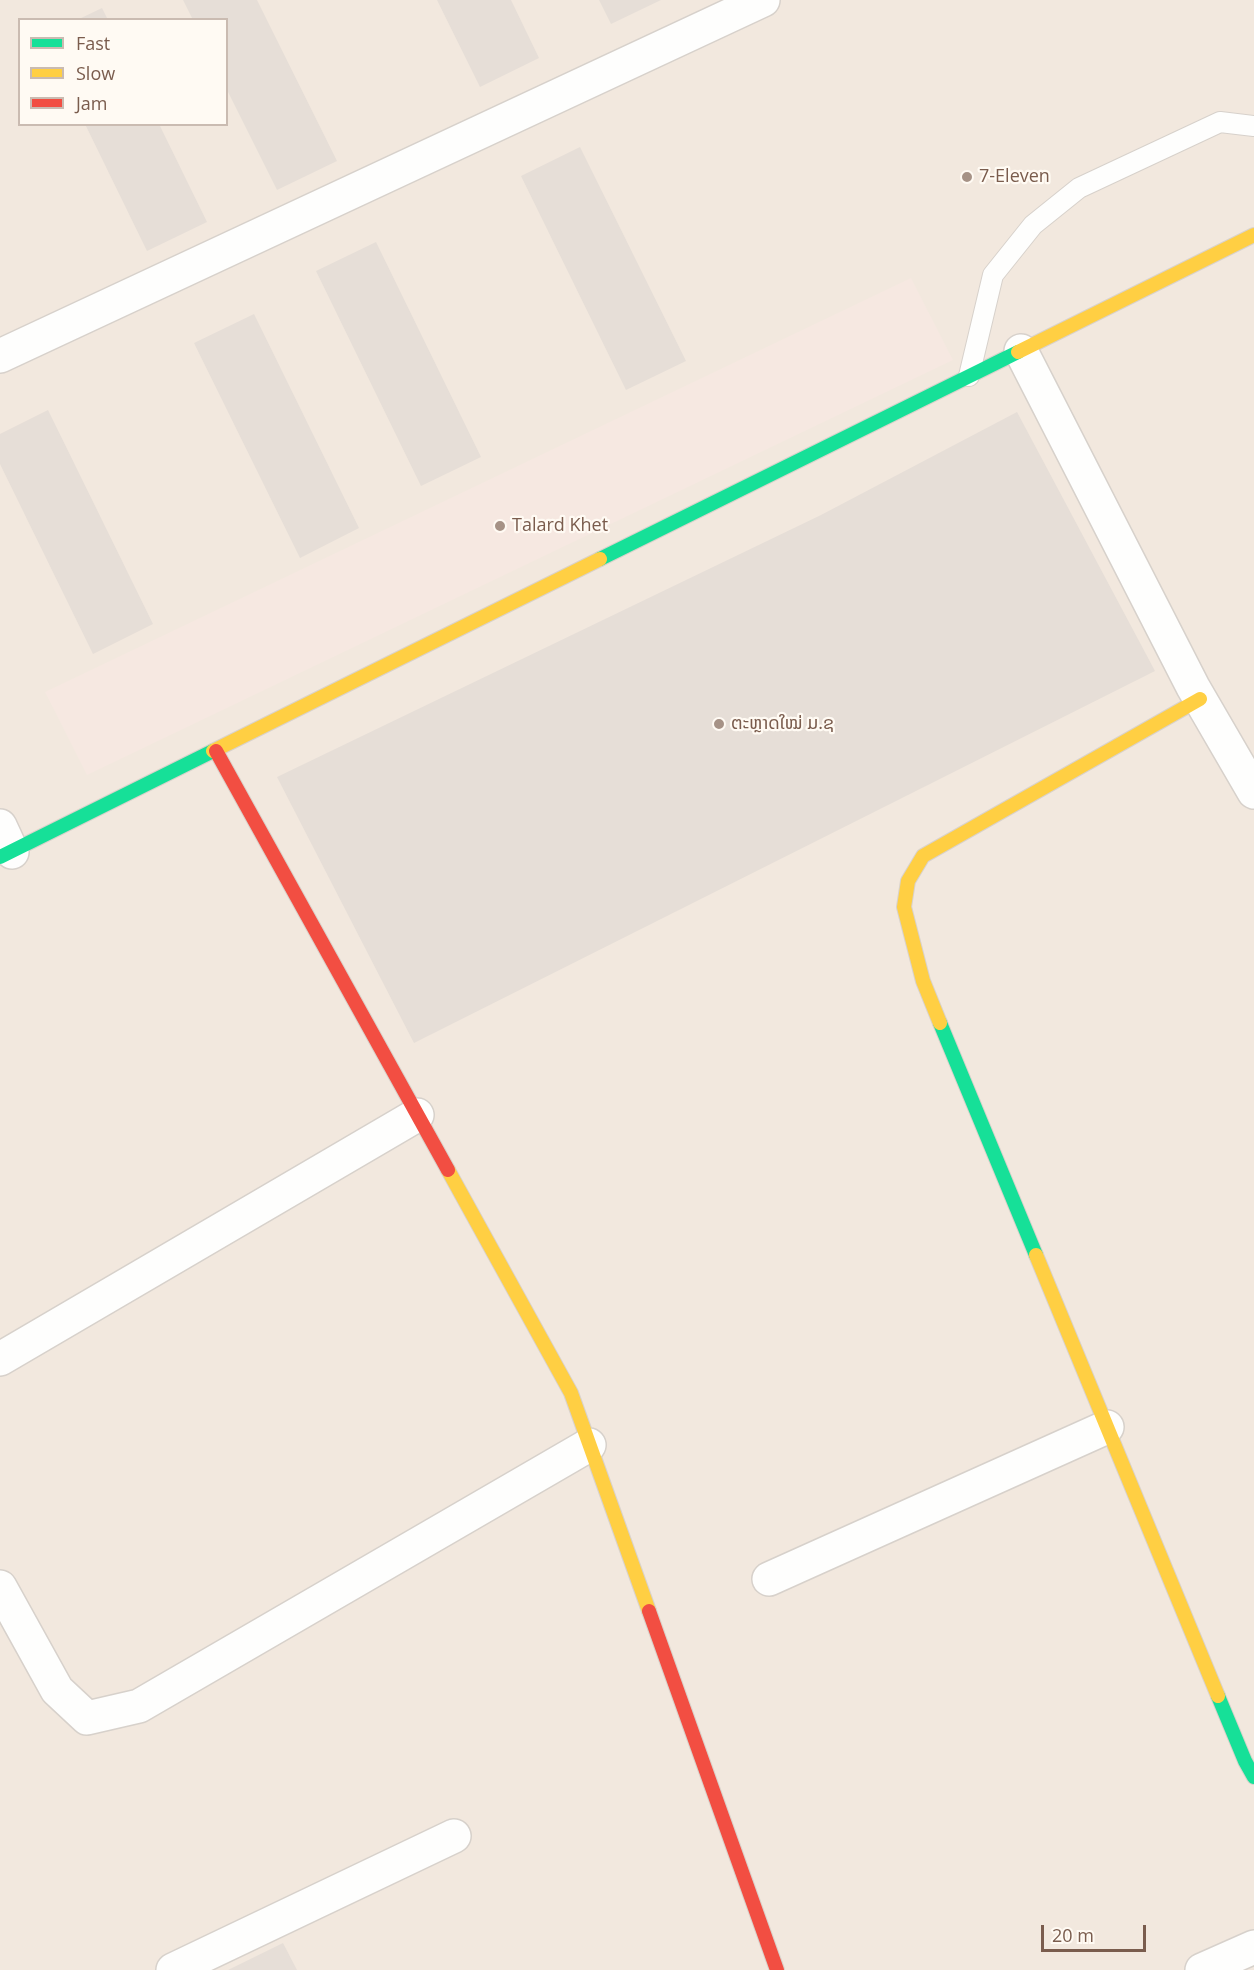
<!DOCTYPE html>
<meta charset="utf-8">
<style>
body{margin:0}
#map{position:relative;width:1254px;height:1970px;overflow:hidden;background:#f9f5f0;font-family:"Open Sans",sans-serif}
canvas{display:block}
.legend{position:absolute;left:18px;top:18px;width:210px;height:108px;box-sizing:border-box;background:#fffaf3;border:2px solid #cabbb1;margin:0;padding:8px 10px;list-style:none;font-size:18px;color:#7a5c4d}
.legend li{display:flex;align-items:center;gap:12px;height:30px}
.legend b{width:30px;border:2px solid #cabbb1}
.scale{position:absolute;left:1041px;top:1925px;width:105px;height:27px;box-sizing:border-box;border:3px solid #7a5c4d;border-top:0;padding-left:8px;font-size:18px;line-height:21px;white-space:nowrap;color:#7a5c4d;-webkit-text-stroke:4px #fffaf3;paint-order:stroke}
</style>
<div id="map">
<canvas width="1254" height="1970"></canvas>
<ul class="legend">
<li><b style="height:8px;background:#16e098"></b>Fast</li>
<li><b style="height:8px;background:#ffcf43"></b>Slow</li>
<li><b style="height:8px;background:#f24e42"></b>Jam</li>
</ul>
<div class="scale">20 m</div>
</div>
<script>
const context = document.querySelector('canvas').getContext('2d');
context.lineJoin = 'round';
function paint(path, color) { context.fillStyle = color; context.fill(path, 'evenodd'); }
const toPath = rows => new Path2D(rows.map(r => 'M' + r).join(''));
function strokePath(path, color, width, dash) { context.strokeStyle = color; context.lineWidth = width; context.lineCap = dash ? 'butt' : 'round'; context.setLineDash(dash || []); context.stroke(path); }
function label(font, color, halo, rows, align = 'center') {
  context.font = font + ' "Open Sans","Noto Sans Lao",sans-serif'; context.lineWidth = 4.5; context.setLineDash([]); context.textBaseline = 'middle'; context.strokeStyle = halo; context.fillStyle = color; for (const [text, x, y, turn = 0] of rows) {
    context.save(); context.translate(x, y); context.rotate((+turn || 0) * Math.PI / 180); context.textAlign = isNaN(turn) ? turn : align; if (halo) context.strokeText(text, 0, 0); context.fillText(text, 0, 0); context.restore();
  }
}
const residential = toPath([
 [0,0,1254,0,1254,1970,0,1970],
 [20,20,226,20,226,124,20,124]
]);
const commercial = toPath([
 [911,278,953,360,87,775,45,692]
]);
const building = toPath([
 [183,0,257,0,337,161,277,190,226,88,226,20,193,20],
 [437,0,511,0,539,58,480,87],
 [599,0,661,0,611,24],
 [102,8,108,20,77,20],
 [85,124,159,124,207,222,147,251],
 [580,147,686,361,626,390,521,176],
 [376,242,481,457,421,486,316,271],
 [254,314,359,528,300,558,194,343],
 [48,410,153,624,93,654,0,464,0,434],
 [1017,412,1155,671,414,1043,277,777,821,515],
 [283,1943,297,1970,228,1970]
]);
const lane = toPath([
 [969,376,993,275,1033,225,1079,188,1220,122,1254,126]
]);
const street = toPath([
 [1021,351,1193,687,1254,792],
 [0,356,763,0],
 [0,826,12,852],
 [0,1359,417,1115],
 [769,1579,1107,1427],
 [0,1587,57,1690,87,1718,139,1706,589,1445],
 [173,1970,454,1836],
 [1202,1970,1254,1947]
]);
const fast = toPath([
 [600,559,1018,352],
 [0,857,213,751],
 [940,1023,1036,1255],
 [1218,1696,1245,1761,1254,1777]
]);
const slow = toPath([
 [1018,352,1254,235],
 [213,751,600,559],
 [940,1023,923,981,904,907,908,881,923,856,1200,699],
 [448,1170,571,1393,649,1611],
 [1036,1255,1218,1696]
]);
const jam = toPath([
 [216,751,448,1170],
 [649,1611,777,1970]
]);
const markers = [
 [967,177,6,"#a69286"],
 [500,526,6,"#a69286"],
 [719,724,6,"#a69286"]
];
const poiNames = [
 ["7-Eleven",979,177],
 ["Talard Khet",512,526],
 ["ຕະຫຼາດໃໝ່ ມ.ຊ",731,724]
];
paint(residential, '#f2e8de');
paint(commercial, '#f6e8e1');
paint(building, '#e6ded7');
strokePath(lane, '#d7d1cb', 22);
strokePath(street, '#d7d1cb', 36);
strokePath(fast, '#d9d2cb', 16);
strokePath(slow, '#d9d2cb', 16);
strokePath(jam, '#d9d2cb', 16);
strokePath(lane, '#fefefd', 20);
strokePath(street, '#fefefd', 33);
strokePath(fast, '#16e098', 14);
strokePath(slow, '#ffcf43', 14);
strokePath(jam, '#f24e42', 14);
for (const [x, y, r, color] of markers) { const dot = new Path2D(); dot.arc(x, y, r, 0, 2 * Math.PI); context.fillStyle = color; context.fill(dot); strokePath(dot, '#fffaf3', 2); }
label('18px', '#7a5c4d', '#fffaf3', poiNames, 'left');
</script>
